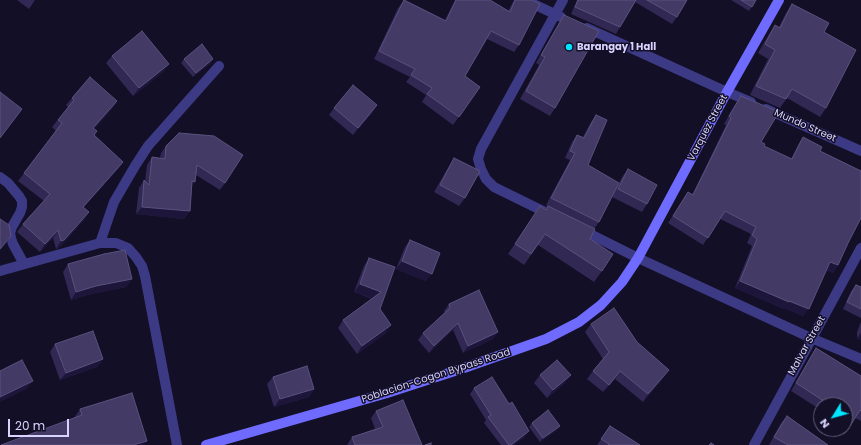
<!DOCTYPE html>
<style>
body{margin:0}
#map{position:relative;width:861px;height:445px;overflow:hidden;background:#130f26;font-family:Poppins,sans-serif}
canvas{display:block}
.north{position:absolute;left:813px;top:397px;width:40px;height:40px;box-sizing:border-box;background:#130f26;border:1px solid #625e7d;border-radius:50%;rotate:233deg;font-size:11px;font-weight:700;line-height:16px;text-align:center;color:#d9d4ff}
.north::after{content:'';display:block;margin:auto;width:14px;height:18px;background:#00e5ff;clip-path:polygon(50% 0,100% 100%,50% 72%,0 100%)}
.scale{position:absolute;left:8px;top:419px;width:61px;height:18px;box-sizing:border-box;border:2px solid #d9d4ff;border-top:0;padding-left:5px;font-size:12px;line-height:14px;white-space:nowrap;color:#d9d4ff;-webkit-text-stroke:3px #130f26;paint-order:stroke}
</style>
<div id="map">
<canvas width="861" height="445"></canvas>
<div class="north">N</div>
<div class="scale">20 m</div>
</div>
<script>
const context = document.querySelector('canvas').getContext('2d');
context.lineJoin = 'round';
const toPath = rows => new Path2D(rows.map(r => 'M' + r).join(''));
function strokePath(path, color, width, dash) { context.strokeStyle = color; context.lineWidth = width; context.lineCap = dash ? 'butt' : 'round'; context.setLineDash(dash || []); context.stroke(path); }
function paint(path, color) { context.fillStyle = color; context.fill(path, 'evenodd'); }
function label(font, color, halo, rows, align = 'center') {
  context.font = font + ' Poppins,sans-serif'; context.lineWidth = 3; context.setLineDash([]); context.textBaseline = 'middle'; context.strokeStyle = halo; context.fillStyle = color; for (const [text, x, y, turn = 0] of rows) {
    context.save(); context.translate(x, y); context.rotate((+turn || 0) * Math.PI / 180); context.textAlign = isNaN(turn) ? turn : align; if (halo) context.strokeText(text, 0, 0); context.fillText(text, 0, 0); context.restore();
  }
}
const minor = toPath([
 [525,0,561,17],
 [587,28,727,92],
 [0,177,8,183,19,196,22,201,22,207,20,213,12,227,10,233,11,238,13,244,24,264],
 [549,214,494,187,486,179,481,169,478,159,481,149,563,0],
 [580,229,638,258,811,338,861,359],
 [100,243,114,202,135,166,148,146,219,66],
 [0,271,100,243,116,243,128,248,136,257,142,266,145,276,177,445],
 [754,445,861,248]
]);
const tertiary = toPath([
 [727,92,751,102],
 [766,109,861,151]
]);
const secondary = toPath([
 [206,445,387,393,464,368,546,339,579,322,601,305,622,282,638,258,727,92,779,0]
]);
const wall = toPath([
 [17,0,35,0,29,9],
 [404,0,445,20,455,0,490,0,508,11,514,0,532,0,519,45,514,52,487,39,465,76,480,87,453,125,422,102,426,95,406,82,410,77,374,59,398,8],
 [577,0,687,0,677,17,672,24,635,2,620,27,616,34,571,14],
 [731,0,756,0,749,11],
 [792,4,824,32,826,108,820,117,787,98,780,108,750,95,768,59,758,53,769,34,775,25,779,27,786,13],
 [564,15,555,108,550,116,520,99,539,65,536,63,559,23],
 [112,56,169,64,163,72,133,96,106,63],
 [184,59,211,63,193,77,181,63],
 [741,96,761,142,764,146,791,159,798,145,803,137,820,151,860,171,861,169,861,218,849,241,838,265,833,273,826,270,803,316,784,308,784,309,735,288,752,246,747,243,751,234,720,219,703,245,668,223,688,192,692,195,726,125,724,124,736,103],
 [72,98,117,101,112,109,94,129,94,135,123,162,118,169,84,207,84,220,59,248,56,249,53,238,40,252,17,232,23,224,44,201,18,181,56,131,52,127,68,107,66,105],
 [377,105,372,113,353,135,329,115,334,108],
 [596,115,588,165,599,222,594,229,590,239,602,271,594,282,538,245,524,265,508,254,540,206,545,209,547,206,546,205,570,160,565,158,572,142,577,135,583,137,591,122],
 [179,133,225,183,220,190,196,175,192,186,190,211,184,219,136,214,139,188,144,180,145,181,147,165,152,157,160,158,161,153,166,146],
 [454,158,465,198,459,206,434,192,449,166],
 [628,169,647,204,642,212,612,197,622,177],
 [410,240,426,281,396,269,405,247],
 [369,258,380,309,386,333,357,354,338,328,343,320,372,299,354,292,364,266],
 [68,264,132,279,126,287,91,294,71,300,63,272],
 [856,285,861,287,861,318,843,309,851,291],
 [449,304,493,339,463,353,453,330,429,353,418,340,423,333,445,313,444,311],
 [861,322,861,340,857,338,857,332],
 [591,324,637,342,664,377,643,402,615,379,603,392,587,379,593,371,603,359,585,332],
 [55,344,103,359,97,367,60,380,50,352],
 [816,348,861,376,861,421,855,418,845,434,836,429,845,429,845,405,821,405,821,410,791,391,811,356],
 [540,375,565,383,547,398,534,383],
 [273,377,314,389,309,397,274,407,267,384],
 [474,388,509,404,525,437,514,445,501,445,484,423,486,420,470,394],
 [80,409,144,445,74,418],
 [376,411,422,445,347,445,352,437,375,429,371,418],
 [787,416,828,445,769,445,781,423],
 [532,423,560,426,557,430,540,442,529,427],
 [610,426,640,445,597,445]
]);
const shadedWall = toPath([
 [213,59,211,63,193,77,196,73],
 [169,64,163,72,133,96,139,88],
 [117,101,112,109,88,136,93,128],
 [377,105,372,113,353,135,358,128],
 [123,162,118,169,77,214,83,207],
 [192,181,195,182,190,189],
 [142,207,190,211,184,219,136,214],
 [89,212,84,220,59,248,56,249,61,241],
 [58,230,53,238,40,252,45,244],
 [11,236,6,244,0,251,0,249],
 [402,261,432,274,426,281,396,269],
 [830,262,838,265,833,273,825,269],
 [132,279,126,287,91,294,71,300,76,292,96,286],
 [740,281,789,301,809,309,803,316,784,308,784,309,735,288],
 [360,284,381,292,376,300,354,292],
 [458,323,453,330,429,353,434,346],
 [391,325,386,333,357,354,362,346],
 [498,332,493,339,463,353,468,346],
 [861,333,861,340,857,338],
 [103,359,97,367,60,380,66,373],
 [669,370,664,377,643,402,648,394],
 [620,371,615,379,603,392,609,385],
 [571,375,565,383,547,398,553,390],
 [33,381,27,389,0,402,0,397],
 [314,389,309,397,274,407,280,399],
 [560,426,557,430,540,442,543,438],
 [529,431,525,437,514,445,511,445],
 [147,441,144,445,133,445]
]);
const building = toPath([
 [404,0,446,21,456,0,490,0,510,12,515,0,532,0,540,4,519,45,491,31,465,76,480,87,459,117,427,94,432,88,411,75,415,69,379,51,404,0],
 [578,0,636,0,620,27,575,7,578,0],
 [647,0,687,0,677,17,647,0],
 [741,0,756,0,752,7,741,0],
 [792,4,829,23,824,32,856,50,826,108,792,89,786,99,756,86,775,50,765,44,775,25,780,28,792,4],
 [564,15,599,31,555,108,526,91,545,57,541,55,564,15],
 [142,31,169,64,139,88,112,56,142,31],
 [202,44,213,59,196,73,184,59,202,44],
 [90,77,117,101,93,128,97,131,94,135,123,162,83,207,89,212,64,240,61,241,58,230,45,244,23,224,50,194,24,173,62,123,58,120,74,100,72,98,90,77],
 [353,85,377,105,358,128,334,108,353,85],
 [0,92,22,109,0,138,0,92],
 [741,96,779,112,761,142,765,144,764,146,792,159,803,137,822,147,820,151,861,171,861,218,849,241,838,265,830,262,809,309,789,301,789,302,740,281,757,239,752,235,756,227,725,211,708,238,673,216,688,192,693,195,731,118,729,116,741,96],
 [596,115,607,120,588,165,619,183,599,222,551,198,575,153,570,151,577,135,584,138,596,115],
 [179,133,214,136,243,155,225,183,197,165,195,182,192,181,190,211,142,207,144,180,149,185,152,157,165,159,166,146,179,133],
 [454,158,480,171,465,198,440,185,454,158],
 [628,169,657,185,647,204,618,189,628,169],
 [540,206,546,210,548,206,595,229,590,239,613,254,602,271,545,234,531,254,515,244,540,206],
 [0,219,9,225,11,236,0,249,0,219],
 [410,240,440,253,432,274,402,261,410,240],
 [125,250,132,279,96,286,76,292,68,264,104,254,125,250],
 [369,258,395,267,380,309,391,325,362,346,343,320,381,292,360,284,369,258],
 [856,285,861,287,861,309,847,302,856,285],
 [479,290,498,332,468,346,458,323,434,346,423,333,450,308,449,304,479,290],
 [614,308,637,342,669,370,648,394,620,371,609,385,593,371,609,352,591,324,614,308],
 [93,331,103,359,66,373,55,344,93,331],
 [816,348,861,376,861,411,860,410,850,426,845,423,845,405,830,405,796,383,816,348],
 [22,360,33,381,0,397,0,371,22,360],
 [557,360,571,375,553,390,540,375,557,360],
 [307,366,314,389,280,399,273,377,307,366],
 [492,377,509,404,512,402,529,431,511,445,509,445,488,417,491,415,474,388,492,377],
 [132,393,147,441,133,445,1,445,82,415,80,409,132,393],
 [403,400,422,445,355,445,352,437,383,427,376,411,403,400],
 [548,410,560,426,543,438,532,423,548,410],
 [787,416,828,445,788,445,774,437,787,416],
 [610,426,640,445,608,445,609,444,601,439,610,426],
 [431,443,431,445,425,445,431,443],
 [711,443,714,445,709,445,711,443]
]);
const markers = [
 [569,47,4,"#00e5ff"]
];
const poiNames = [
 ["Barangay 1 Hall",577,47]
];
const streetNames = [
 ["Mundo Street",805,126,24],
 ["Varquez Street",708,128,-62],
 ["Malvar Street",807,346,-61],
 ["Poblacion-Cogon Bypass Road",436,376,-18]
];
strokePath(minor, '#3d3a85', 10);
strokePath(tertiary, '#3d3a85', 10);
strokePath(secondary, '#6f6bff', 10);
paint(wall, '#312854');
paint(shadedWall, '#1d163a');
paint(building, '#433a66');
strokePath(building, '#5a527e', 1);
for (const [x, y, r, color] of markers) { const dot = new Path2D(); dot.arc(x, y, r, 0, 2 * Math.PI); context.fillStyle = color; context.fill(dot); strokePath(dot, '#130f26', 1.5); }
label('bold 10px', '#d9d4ff', '#130f26', poiNames, 'left');
label('10px', '#d9d4ff', '#130f26', streetNames);
</script>
